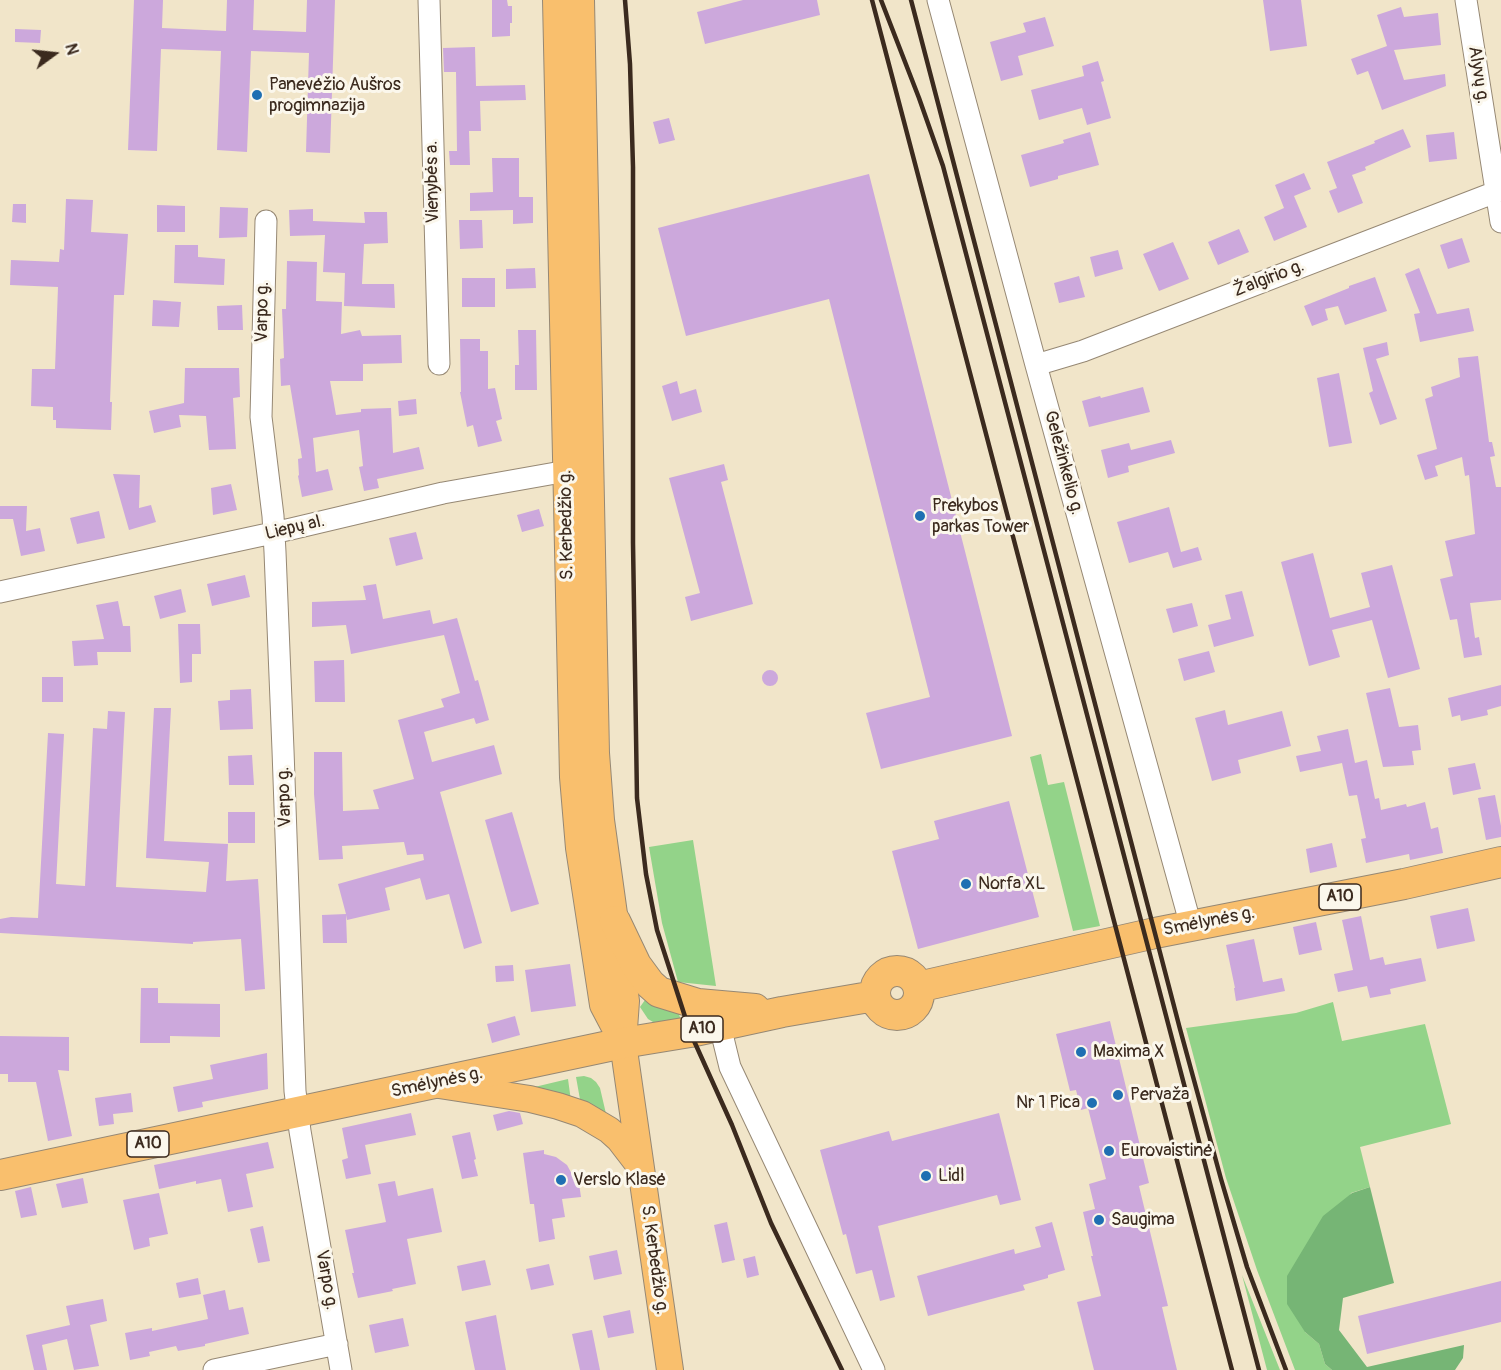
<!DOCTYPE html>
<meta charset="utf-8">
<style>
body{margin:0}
#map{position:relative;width:1501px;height:1370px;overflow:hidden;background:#f1e5c9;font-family:Pangolin,sans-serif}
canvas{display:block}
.north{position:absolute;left:24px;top:24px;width:60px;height:60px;-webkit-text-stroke:4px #fbf7ec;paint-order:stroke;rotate:75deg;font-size:16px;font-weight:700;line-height:24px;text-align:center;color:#3b2a1e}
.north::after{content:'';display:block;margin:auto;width:21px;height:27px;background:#3b2a1e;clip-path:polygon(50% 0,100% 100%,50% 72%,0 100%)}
</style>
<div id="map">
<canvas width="1501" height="1370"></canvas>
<div class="north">N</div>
</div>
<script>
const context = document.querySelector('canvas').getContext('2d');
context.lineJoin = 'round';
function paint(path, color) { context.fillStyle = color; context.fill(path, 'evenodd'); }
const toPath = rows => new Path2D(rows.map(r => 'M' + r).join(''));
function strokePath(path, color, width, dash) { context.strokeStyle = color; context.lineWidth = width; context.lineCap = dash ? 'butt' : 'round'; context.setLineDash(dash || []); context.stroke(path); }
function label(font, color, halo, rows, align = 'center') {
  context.font = font + ' Pangolin,sans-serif'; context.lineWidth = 6; context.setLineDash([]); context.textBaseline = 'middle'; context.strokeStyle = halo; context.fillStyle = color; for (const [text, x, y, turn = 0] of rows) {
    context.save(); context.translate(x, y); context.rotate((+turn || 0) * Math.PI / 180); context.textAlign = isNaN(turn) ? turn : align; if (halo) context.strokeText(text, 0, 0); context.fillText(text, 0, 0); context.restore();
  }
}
const green = toPath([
 [1041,754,1048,785,1064,782,1100,926,1073,931,1030,757],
 [693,840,716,986,678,982,662,923,649,847],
 [650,993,676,1006,681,1020,662,1024,653,1022,648,1019,640,1007],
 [1333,1002,1342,1041,1425,1024,1451,1124,1360,1147,1370,1187,1351,1193,1305,1332,1319,1344,1325,1364,1332,1370,1295,1370,1257,1270,1226,1178,1186,1028,1296,1013],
 [584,1076,591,1078,596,1082,600,1088,607,1118,581,1105,576,1077],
 [568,1079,571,1101,522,1090],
 [1242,1275,1280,1370,1267,1370]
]);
const forest = toPath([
 [1370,1187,1394,1283,1343,1298,1339,1330,1367,1367,1464,1345,1463,1358,1455,1370,1332,1370,1325,1364,1319,1344,1305,1332,1287,1304,1287,1276,1323,1216,1352,1193]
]);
const building = toPath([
 [134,0,163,0,162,28,226,31,227,0,254,0,253,30,306,32,307,0,335,0,330,153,306,152,309,53,251,51,247,152,217,150,221,51,161,49,157,151,128,150],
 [492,0,507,0,508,6,512,6,512,23,510,23,510,36,492,37],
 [743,0,817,0,820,15,705,44,697,12],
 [1263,0,1301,0,1307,46,1270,51],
 [1401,7,1404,17,1438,13,1441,45,1394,50,1404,80,1445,74,1446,86,1382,110,1368,71,1357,75,1351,59,1387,46,1377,15],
 [1045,17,1054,46,1018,56,1023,75,1001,81,990,42,1026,32,1023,23],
 [15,29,41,30,40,43,15,42],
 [475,47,476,86,525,85,526,100,480,101,481,131,469,131,470,165,450,165,449,151,457,151,456,72,444,72,443,48],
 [1098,61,1104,81,1101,82,1111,118,1087,125,1082,108,1039,120,1031,90,1084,76,1082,66],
 [669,118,675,140,659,144,653,122],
 [1403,129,1411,147,1365,167,1366,170,1352,175,1363,203,1338,213,1329,191,1337,188,1327,162,1375,143,1374,141],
 [1090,132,1099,165,1058,176,1058,179,1030,187,1021,155,1064,143,1063,140],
 [1454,132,1457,159,1429,162,1426,135],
 [492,158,519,158,519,197,533,197,533,223,513,224,513,210,470,211,470,193,493,192],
 [1304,173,1311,189,1294,196,1307,227,1274,241,1264,217,1284,208,1275,185],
 [869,174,1012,736,881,769,866,713,930,697,829,299,686,336,658,228],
 [66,199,93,200,91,232,128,234,124,295,114,295,110,402,112,402,111,430,56,428,56,420,53,420,53,407,31,406,32,369,55,369,58,287,10,285,11,260,59,262,60,249,64,250],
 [13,204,26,204,26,223,12,222],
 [157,205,185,206,185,232,157,232],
 [220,207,248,208,247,237,219,238],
 [313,209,313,221,365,223,364,212,387,212,388,243,364,244,362,284,394,284,395,308,344,306,345,273,323,272,325,235,290,236,289,210],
 [459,220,482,220,483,248,460,249],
 [1239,229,1249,252,1218,265,1208,242],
 [1462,238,1470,262,1448,269,1440,245],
 [1173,242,1189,279,1159,291,1143,254],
 [175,245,198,245,198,257,225,259,224,285,174,283],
 [1118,250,1123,269,1095,277,1090,257],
 [287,261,317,262,316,301,342,302,341,334,360,330,362,336,401,335,402,363,363,364,363,381,330,381,336,415,361,412,361,409,391,408,393,453,419,447,424,469,377,479,379,488,364,491,359,467,363,466,359,430,313,438,316,472,328,469,333,490,302,497,298,476,299,475,298,459,302,458,290,385,281,386,280,359,284,358,282,309,286,309],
 [535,268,536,288,506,289,506,269],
 [1419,268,1437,314,1469,308,1474,331,1420,342,1414,314,1420,313,1405,274],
 [1079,276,1085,297,1059,303,1054,283],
 [1375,277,1387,311,1345,325,1338,306,1325,309,1328,320,1312,326,1304,306,1349,288,1349,286],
 [462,278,495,278,495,307,462,307],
 [153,300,181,302,179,327,152,326],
 [242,305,243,330,218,330,217,306],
 [518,330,536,330,537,390,515,390,515,365,519,365],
 [460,339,480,339,480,351,488,351,488,389,495,388,502,419,496,421,502,441,478,447,473,425,467,427,460,392,461,392],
 [1387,342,1389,355,1376,359,1397,419,1380,425,1369,393,1373,391,1363,348],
 [1478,356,1489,442,1492,442,1495,456,1490,457,1496,487,1501,487,1501,600,1470,603,1475,638,1479,637,1482,655,1464,658,1457,619,1450,620,1440,579,1453,576,1445,541,1475,534,1469,475,1465,476,1462,457,1435,466,1438,476,1425,480,1417,455,1437,449,1425,399,1433,396,1431,387,1460,377,1458,358],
 [185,368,239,368,240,397,233,398,236,449,209,450,206,416,179,415,181,427,154,433,149,411,184,403],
 [1339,373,1352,443,1329,447,1317,378],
 [677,381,680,394,696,389,702,412,672,421,662,386],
 [1143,387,1150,412,1089,427,1082,401,1100,396,1101,398],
 [416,399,417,414,399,416,398,401],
 [1171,440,1175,453,1128,466,1129,472,1108,478,1101,450,1129,443,1131,450],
 [724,464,728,480,721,482,753,604,691,621,685,597,700,593,669,478],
 [113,474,140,475,139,508,151,505,156,522,129,530],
 [231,484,237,510,213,515,211,488],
 [0,506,27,506,26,531,40,528,45,551,21,556,13,519,0,519],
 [1169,507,1181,552,1198,547,1202,560,1173,568,1168,552,1129,563,1117,522],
 [539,509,544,526,522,532,517,515],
 [99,511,105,538,77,544,70,518],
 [416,532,423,559,396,566,389,538],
 [1313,553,1330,618,1370,607,1361,573,1392,565,1420,669,1388,678,1372,620,1332,630,1340,657,1309,666,1281,562],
 [245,575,250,597,212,606,207,584],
 [376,584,383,619,430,610,433,624,457,618,475,681,478,680,489,720,476,724,474,718,424,732,432,762,494,745,502,774,440,792,482,943,464,949,449,894,426,900,420,878,385,888,390,910,347,920,346,915,347,943,323,943,322,915,346,914,338,884,424,860,423,854,407,855,404,842,342,846,343,859,319,860,314,794,314,752,342,752,343,811,379,809,373,790,414,779,398,720,444,707,441,699,460,693,444,635,351,654,346,625,312,627,312,602,366,600,363,586],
 [181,589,186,612,160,619,154,596],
 [1242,591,1254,636,1214,647,1208,625,1231,619,1225,595],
 [118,601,123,626,130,626,131,652,97,652,98,665,74,666,72,641,104,639,96,605],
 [1192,603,1198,626,1173,633,1166,609],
 [178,624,200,624,201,654,192,654,192,682,180,683],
 [1209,651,1215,672,1184,681,1178,659],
 [344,660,345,702,315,702,314,661],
 '762 678a8 8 0 1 1 16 0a8 8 0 1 1-16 0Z',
 [42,677,63,677,63,702,42,702],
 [1501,685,1501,706,1487,710,1488,715,1461,721,1460,715,1452,717,1448,698],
 [1390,688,1399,727,1418,725,1421,750,1412,751,1414,765,1383,767,1366,693],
 [251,689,253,729,220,730,218,701,230,700,230,690],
 [154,708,171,708,164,841,228,844,226,881,258,879,265,989,245,991,241,939,193,942,193,944,0,933,0,919,11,917,38,918,48,733,64,734,56,884,85,886,93,728,107,729,108,711,125,712,116,887,206,892,209,862,146,858],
 [1225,710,1228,725,1282,711,1291,746,1238,760,1241,773,1212,781,1195,718],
 [1348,729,1355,763,1367,760,1375,799,1379,798,1381,810,1406,804,1407,807,1425,802,1431,829,1438,827,1443,853,1410,860,1409,854,1366,863,1361,839,1366,838,1357,795,1349,796,1342,763,1300,772,1296,756,1321,751,1317,736],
 [252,755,254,785,229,785,228,756],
 [1475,763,1481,789,1453,795,1448,768],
 [1495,795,1501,826,1501,837,1486,840,1478,798],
 [1009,801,1039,917,918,949,892,851,939,839,934,821],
 [228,812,255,812,255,843,228,843],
 [512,812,539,904,511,912,485,820],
 [1332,843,1337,867,1310,873,1306,849],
 [1468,908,1475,941,1437,949,1430,916],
 [1361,916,1370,960,1383,957,1385,965,1421,958,1426,981,1390,989,1391,994,1370,998,1367,986,1338,992,1334,974,1353,970,1342,920],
 [1316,922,1322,950,1299,955,1293,927],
 [1254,939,1263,982,1282,978,1285,991,1236,1001,1234,988,1235,988,1226,945],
 [570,964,576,1006,531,1012,525,970],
 [513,965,514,981,496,982,495,966],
 [141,988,158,988,158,1003,220,1004,220,1037,170,1036,170,1043,140,1043],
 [515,1016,520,1035,492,1043,487,1024],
 [1110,1021,1149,1183,1139,1186,1168,1306,1162,1307,1177,1370,1094,1370,1077,1302,1101,1296,1091,1256,1093,1256,1083,1212,1095,1209,1089,1184,1106,1179,1088,1108,1081,1110,1076,1090,1070,1091,1056,1034],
 [0,1036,69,1037,69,1071,58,1070,72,1136,48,1141,36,1082,8,1082,8,1074,0,1074],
 [267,1053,268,1089,202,1102,203,1107,178,1112,173,1087,213,1079,210,1065],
 [131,1093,133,1112,113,1114,114,1124,99,1126,95,1098],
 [509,1111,520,1113,523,1124,497,1131,493,1115],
 [411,1113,416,1135,365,1145,371,1174,346,1179,342,1160,348,1158,342,1128],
 [999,1113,1021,1200,1000,1205,997,1195,878,1226,895,1297,880,1301,872,1270,856,1274,846,1234,843,1235,820,1150,889,1131,892,1141],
 [470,1132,476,1159,474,1160,478,1176,462,1179,452,1136],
 [268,1142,274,1168,246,1174,253,1207,228,1212,221,1179,196,1184,196,1181,159,1189,154,1165],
 [544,1150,544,1154,556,1157,567,1165,574,1178,578,1177,581,1197,562,1199,565,1217,552,1219,555,1239,539,1242,534,1204,530,1204,523,1153],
 [83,1178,88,1203,62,1208,56,1184],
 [395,1181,398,1196,433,1188,442,1232,407,1239,416,1284,392,1289,393,1291,358,1298,352,1273,354,1273,345,1230,386,1222,378,1184],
 [31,1187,37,1215,21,1218,15,1191],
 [159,1193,168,1234,149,1238,150,1246,134,1250,123,1200],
 [727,1222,735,1260,722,1263,714,1225],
 [1052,1222,1065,1270,1048,1275,1048,1278,1023,1285,1025,1290,928,1316,917,1276,1014,1249,1015,1254,1041,1247,1035,1227],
 [263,1226,270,1261,258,1263,250,1229],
 [617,1250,622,1274,594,1280,589,1256],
 [755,1256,759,1275,747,1278,743,1259],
 [485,1260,491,1285,462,1291,457,1266],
 [549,1264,554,1285,531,1290,526,1269],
 [198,1278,201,1294,179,1298,176,1283],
 [1501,1281,1501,1322,1367,1354,1358,1316],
 [225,1290,229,1310,243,1307,249,1334,205,1344,205,1346,178,1351,176,1346,149,1352,150,1356,130,1360,125,1333,152,1328,152,1331,208,1319,203,1295],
 [103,1299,107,1321,90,1325,99,1366,74,1370,67,1339,42,1345,47,1370,34,1370,26,1335,70,1325,66,1306],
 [630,1310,634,1333,608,1338,603,1316],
 [496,1315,506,1370,475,1370,465,1322],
 [403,1318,409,1346,375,1353,369,1325],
 [592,1330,600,1370,580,1370,572,1334]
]);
const minor = toPath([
 [429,0,439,364],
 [938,0,1036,365,1191,926],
 [1466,0,1501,222],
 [266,221,261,417,273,516,275,552,283,750,295,1091,300,1131,341,1370],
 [1036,365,1083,351,1501,190],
 [0,592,291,529,443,493,567,471,581,471],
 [720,1026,730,1067,874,1370],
 [214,1370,337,1344]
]);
const major = toPath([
 [556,0,573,777,579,848,603,1005,623,1043],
 [581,0,596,753,601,820,626,1001,623,1043,670,1370],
 [439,1085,530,1099,558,1106,582,1114,609,1130,619,1139,639,1165]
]);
const highway = toPath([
 [615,921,636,965,650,984,659,992,698,1004,755,1009],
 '875 993a22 22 0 1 1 44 0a22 22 0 1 1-44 0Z',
 [918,987,1155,933,1404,884,1501,862],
 [0,1175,623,1043,690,1032,782,1012,875,996]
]);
const rail = toPath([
 [625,0,630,64,633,167,633,543,637,798,646,874,657,930,690,1032,732,1125,771,1223,842,1370],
 [872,0,1232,1370],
 [881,0,919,98,943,166,1259,1370],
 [911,0,1180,1029,1221,1179,1247,1267,1286,1370]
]);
const markers = [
 [257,95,6,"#1f6fb2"],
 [920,516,6,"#1f6fb2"],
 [966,884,6,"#1f6fb2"],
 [1081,1052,6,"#1f6fb2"],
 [1118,1095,6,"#1f6fb2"],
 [1092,1103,6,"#1f6fb2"],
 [1109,1151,6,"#1f6fb2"],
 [926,1176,6,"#1f6fb2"],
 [561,1180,6,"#1f6fb2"],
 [1099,1220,6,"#1f6fb2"]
];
const shields = [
 [1340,897,42],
 [702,1029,42],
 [148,1144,42]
];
const shieldNames = [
 ["A10",1340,897],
 ["A10",702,1029],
 ["A10",148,1144]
];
const streetNames = [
 ["Alyvų g.",1478,75,81],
 ["Vienybės a.",433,182,-91],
 ["Žalgirio g.",1269,279,-21],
 ["Varpo g.",263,312,-89],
 ["Geležinkelio g.",1063,463,75],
 ["S. Kerbedžio g.",567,525,-91],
 ["Liepų al.",295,528,-13],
 ["Varpo g.",285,797,-92],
 ["Smėlynės g.",1209,922,-11],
 ["Smėlynės g.",437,1083,-12],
 ["S. Kerbedžio g.",654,1260,82],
 ["Varpo g.",326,1280,80]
];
const poiNames = [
 ["Panevėžio Aušros",269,85],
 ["progimnazija",269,106],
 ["Prekybos",932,506],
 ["parkas Tower",932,527],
 ["Norfa XL",978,884],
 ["Maxima X",1093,1052],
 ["Pervaža",1130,1095],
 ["Nr 1 Pica",1080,1103,"right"],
 ["Eurovaistinė",1121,1151],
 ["Lidl",938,1176],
 ["Verslo Klasė",573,1180],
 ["Saugima",1111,1220]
];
paint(green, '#93d389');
paint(forest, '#76b575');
paint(building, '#cca8dc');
strokePath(minor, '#968874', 23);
strokePath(major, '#968874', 28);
strokePath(highway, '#968874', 32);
strokePath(minor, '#fff', 21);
strokePath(major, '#f9bf6d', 26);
strokePath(highway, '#f9bf6d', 30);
strokePath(rail, '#3b2a1e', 4.5);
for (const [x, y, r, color] of markers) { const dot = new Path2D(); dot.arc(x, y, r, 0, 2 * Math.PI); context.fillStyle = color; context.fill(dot); strokePath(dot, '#fbf7ec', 2); }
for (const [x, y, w] of shields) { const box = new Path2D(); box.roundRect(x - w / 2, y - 13, w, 26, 4.5); context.fillStyle = '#fbf7ec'; context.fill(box); strokePath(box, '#3b2a1e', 1.5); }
label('bold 16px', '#3b2a1e', null, shieldNames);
label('18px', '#3b2a1e', '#fbf7ec', streetNames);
label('18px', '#3b2a1e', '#fbf7ec', poiNames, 'left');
</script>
